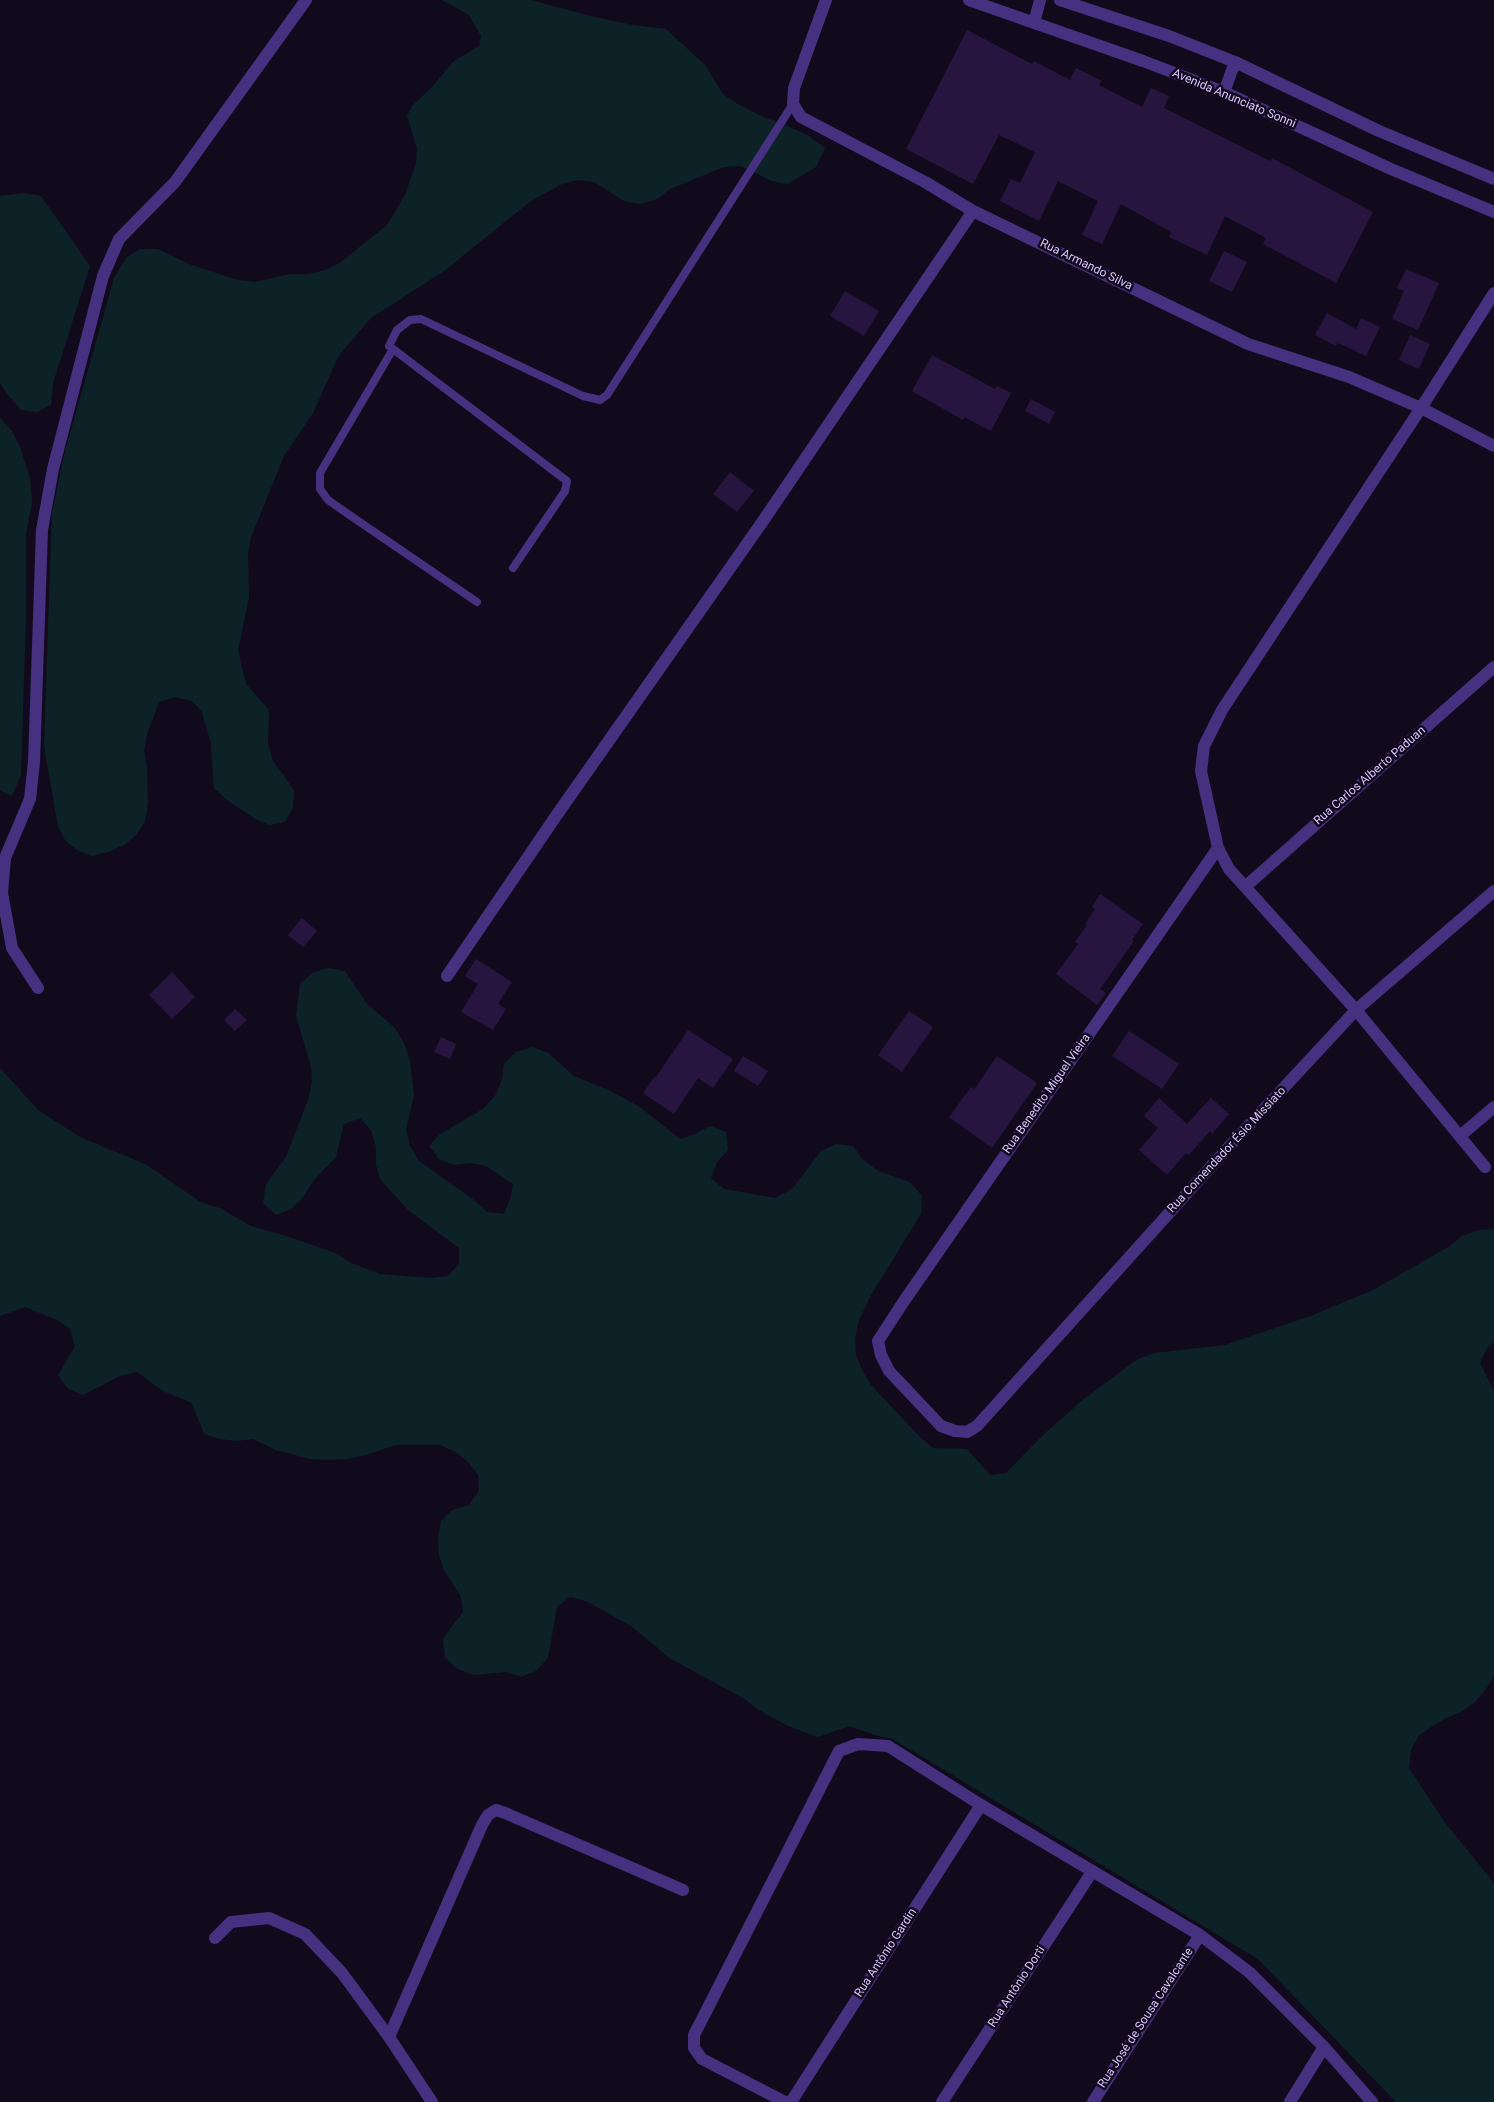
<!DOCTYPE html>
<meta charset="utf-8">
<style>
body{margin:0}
canvas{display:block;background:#110a1d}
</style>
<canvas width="1494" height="2102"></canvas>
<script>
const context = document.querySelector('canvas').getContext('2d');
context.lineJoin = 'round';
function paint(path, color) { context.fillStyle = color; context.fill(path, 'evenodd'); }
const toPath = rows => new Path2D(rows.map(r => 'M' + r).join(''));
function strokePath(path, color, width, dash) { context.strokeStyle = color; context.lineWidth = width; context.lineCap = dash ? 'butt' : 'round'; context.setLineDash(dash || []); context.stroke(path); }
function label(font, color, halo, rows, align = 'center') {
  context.font = font + ' Roboto,sans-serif'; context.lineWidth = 5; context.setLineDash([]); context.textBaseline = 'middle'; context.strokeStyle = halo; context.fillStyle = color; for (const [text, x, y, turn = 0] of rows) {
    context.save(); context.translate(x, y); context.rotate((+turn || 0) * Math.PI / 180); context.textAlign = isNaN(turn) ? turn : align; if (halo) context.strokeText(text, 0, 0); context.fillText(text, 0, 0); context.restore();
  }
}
const green = toPath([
 [442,0,531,0,594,17,633,25,666,29,705,65,723,94,736,103,765,118,781,123,809,136,825,148,816,167,787,184,772,181,741,166,724,167,670,189,657,199,640,204,624,201,594,182,578,180,562,184,532,200,444,271,371,318,339,355,313,413,284,456,251,537,248,554,249,597,238,650,246,684,269,710,268,744,273,761,294,790,293,807,285,822,269,825,254,818,227,800,214,788,211,744,202,712,192,701,174,697,159,702,147,734,144,751,147,768,148,803,145,821,136,835,124,845,108,852,92,856,77,850,65,840,58,826,44,746,52,513,64,455,114,278,126,258,140,249,158,249,189,264,238,280,255,282,291,274,308,274,326,270,341,262,387,225,405,195,416,164,417,148,407,116,412,106,432,87,454,61,479,46,481,36,469,15],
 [24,193,41,196,90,266,53,383,51,405,37,412,21,410,9,396,0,383,0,196],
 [0,418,12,431,20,447,30,479,32,503,26,534,26,616,21,775,12,796,0,790],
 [328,968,345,971,367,1004,395,1028,404,1043,410,1061,414,1095,406,1129,410,1146,419,1161,474,1200,487,1212,504,1214,510,1199,513,1184,486,1166,470,1163,454,1165,439,1159,429,1146,440,1134,483,1109,495,1096,502,1080,504,1064,516,1052,533,1047,548,1053,574,1076,606,1089,640,1107,680,1139,695,1134,710,1126,726,1132,728,1150,717,1162,711,1178,724,1189,775,1198,792,1189,821,1151,836,1144,853,1146,863,1160,877,1170,911,1183,922,1196,921,1214,871,1295,859,1320,855,1338,856,1355,862,1370,871,1385,920,1437,933,1448,967,1449,990,1475,1006,1473,1043,1435,1085,1398,1138,1359,1155,1353,1225,1345,1313,1315,1373,1290,1450,1246,1462,1236,1478,1230,1494,1229,1494,1341,1487,1348,1480,1363,1494,1391,1494,1676,1486,1689,1475,1702,1461,1712,1444,1719,1419,1735,1411,1750,1409,1768,1446,1824,1494,1883,1494,2102,1396,2102,1258,1959,891,1738,882,1737,849,1726,818,1737,788,1726,757,1709,745,1699,671,1659,631,1626,586,1601,570,1597,557,1607,548,1658,536,1671,521,1677,506,1672,473,1675,458,1669,445,1658,443,1638,463,1612,461,1597,444,1570,439,1555,438,1539,441,1521,452,1510,469,1505,479,1491,478,1475,468,1462,454,1451,440,1445,395,1445,363,1456,347,1459,328,1460,310,1459,276,1450,253,1439,236,1441,220,1439,204,1434,192,1403,163,1391,137,1372,120,1376,83,1395,68,1389,58,1375,75,1346,70,1329,57,1320,25,1307,0,1316,0,1068,38,1110,80,1137,145,1164,202,1203,220,1208,251,1226,286,1236,335,1253,349,1262,380,1274,432,1278,448,1276,459,1264,459,1248,407,1209,381,1180,376,1165,376,1147,371,1130,360,1118,344,1124,336,1157,313,1181,303,1197,291,1209,276,1215,263,1203,266,1184,286,1157,309,1097,312,1081,311,1066,296,1016,300,984,312,973]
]);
const building = toPath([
 [967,30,1032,64,1034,61,1070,80,1076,68,1102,81,1099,85,1142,107,1151,88,1169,96,1164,108,1270,161,1272,158,1373,212,1336,283,1263,244,1266,238,1225,216,1207,255,1169,237,1171,232,1121,204,1102,244,1082,235,1098,201,1058,181,1039,221,1000,201,1011,179,1020,183,1035,152,999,135,973,184,906,149],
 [1224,251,1247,262,1232,292,1209,281],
 [1406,269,1439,283,1418,330,1392,319,1404,291,1397,288],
 [845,291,879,311,864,336,830,316],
 [1327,313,1356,329,1361,318,1380,327,1366,356,1338,343,1336,346,1315,335],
 [1410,335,1430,344,1419,369,1399,360],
 [932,355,995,389,997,386,1011,393,991,431,964,417,963,420,912,391],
 [1031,399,1055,412,1049,424,1025,411],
 [730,472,754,491,737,512,713,494],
 [1100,894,1143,924,1132,940,1134,941,1100,989,1106,993,1097,1005,1056,974,1078,944,1075,942,1087,925,1085,924,1095,909,1092,907],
 [302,918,317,931,303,947,288,935],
 [476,959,512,982,498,1004,506,1009,493,1030,461,1012,478,984,465,976],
 [172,972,195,997,172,1019,149,995],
 [235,1009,247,1020,235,1031,224,1020],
 [909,1011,933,1027,902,1072,878,1055],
 [688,1030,733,1059,713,1088,698,1078,674,1114,643,1093,655,1076,656,1077],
 [1129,1031,1179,1064,1162,1089,1112,1056],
 [441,1037,456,1044,450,1059,434,1052],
 [743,1056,768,1071,758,1086,734,1071],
 [997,1056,1037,1083,992,1148,949,1117,971,1087,974,1090],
 [1159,1098,1187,1124,1211,1098,1229,1114,1212,1134,1210,1131,1189,1155,1186,1153,1167,1175,1139,1150,1158,1128,1144,1116]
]);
const service = toPath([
 [393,349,320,473,320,489,328,500,348,514,477,602],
 [513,568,565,491,567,481,389,346,397,330,410,320,421,319,583,396,600,400,607,395,793,104]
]);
const minor = toPath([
 [826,0,794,88,793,104,801,117,925,182,973,211,1248,344,1349,377,1421,408,1494,446],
 [1218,848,904,1301,878,1341,881,1355,889,1371,941,1426,955,1431,967,1432,977,1426,1225,1151,1356,1010,1494,891],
 [1246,886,1494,667],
 [447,976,556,816,763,521,973,211],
 [38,988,12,948,2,893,5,858,30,799,34,762,42,530,53,469,103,276,119,239,175,182,306,0],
 [1460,1136,1494,1107],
 [1485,1167,1356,1010,1229,869,1218,848,1201,771,1204,746,1222,710,1421,408,1494,293],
 [215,1938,231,1922,269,1918,305,1934,342,1973,389,2037],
 [432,2102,389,2037,482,1825,488,1815,496,1810,505,1813,683,1890],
 [785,2102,702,2059,694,2048,694,2035,839,1751,858,1744,888,1746,981,1805,1200,1935,1249,1972,1324,2047,1372,2102],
 [791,2102,981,1805],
 [942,2102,1092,1872],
 [1093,2102,1200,1935],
 [1290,2102,1324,2047]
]);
const tertiary = toPath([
 [969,0,1143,61,1224,92,1391,169,1494,212],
 [1060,0,1169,36,1235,62,1379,131,1494,179],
 [1034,23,1040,0],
 [1224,92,1235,62]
]);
const streetNames = [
 ["Avenida Anunciato Sonni",1234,99,23],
 ["Rua Armando Silva",1086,265,26],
 ["Rua Carlos Alberto Paduan",1370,776,-41],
 ["Rua Benedito Miguel Vieira",1047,1094,-55],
 ["Rua Comendador Ésio Missiato",1227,1150,-47],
 ["Rua Antônio Gardin",886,1953,-57],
 ["Rua Antônio Dorti",1017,1987,-57],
 ["Rua José de Sousa Cavalcante",1146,2018,-57]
];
paint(green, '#0c2227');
paint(building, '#27143f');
strokePath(service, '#463080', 8);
strokePath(minor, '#463080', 12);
strokePath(tertiary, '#463080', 12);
label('12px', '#d9c6ff', '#110a1d', streetNames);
</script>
